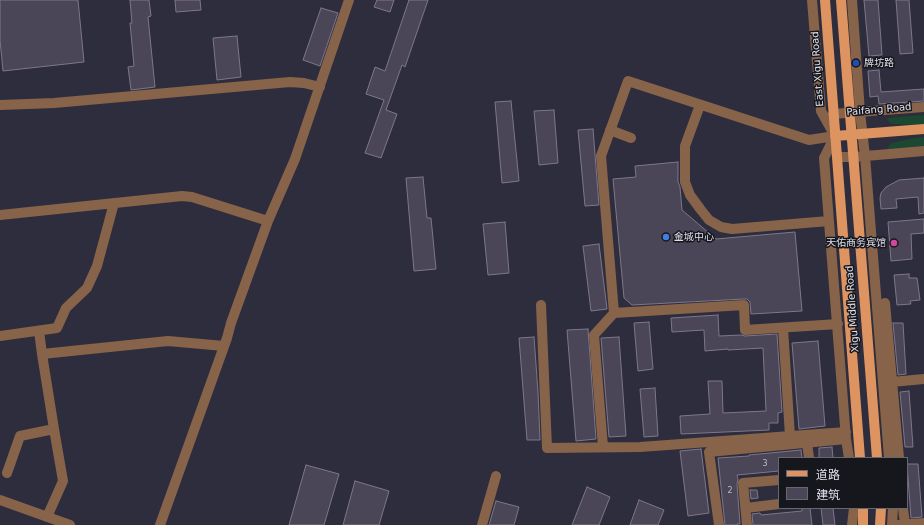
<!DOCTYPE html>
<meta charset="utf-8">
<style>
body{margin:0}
#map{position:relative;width:924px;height:525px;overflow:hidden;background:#2e2d3d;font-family:"DejaVu Sans","Noto Sans SC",sans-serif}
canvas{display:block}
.legend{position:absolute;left:778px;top:457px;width:130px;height:52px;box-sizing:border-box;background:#16161d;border:1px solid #67676f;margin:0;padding:5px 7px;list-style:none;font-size:12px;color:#e0e0eb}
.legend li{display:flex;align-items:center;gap:8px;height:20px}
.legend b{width:20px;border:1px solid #67676f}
</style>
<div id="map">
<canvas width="924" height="525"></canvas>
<ul class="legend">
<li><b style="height:5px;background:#de9461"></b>道路</li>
<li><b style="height:11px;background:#4b4657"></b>建筑</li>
</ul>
</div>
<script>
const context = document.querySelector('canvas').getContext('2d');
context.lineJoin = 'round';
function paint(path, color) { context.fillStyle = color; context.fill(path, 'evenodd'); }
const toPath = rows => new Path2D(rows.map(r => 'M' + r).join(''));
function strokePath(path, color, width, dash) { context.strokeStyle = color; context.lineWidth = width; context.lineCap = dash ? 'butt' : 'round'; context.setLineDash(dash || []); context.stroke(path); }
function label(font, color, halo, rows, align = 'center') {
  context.font = font + ' "DejaVu Sans","Noto Sans SC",sans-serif'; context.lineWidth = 3; context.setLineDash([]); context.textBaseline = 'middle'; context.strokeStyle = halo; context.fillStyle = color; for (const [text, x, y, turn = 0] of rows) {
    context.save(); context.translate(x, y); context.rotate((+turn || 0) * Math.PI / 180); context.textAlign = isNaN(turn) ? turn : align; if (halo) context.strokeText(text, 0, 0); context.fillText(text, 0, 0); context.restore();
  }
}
const green = toPath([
 [924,115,924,124,915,125,891,124,887,119,888,118],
 [924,137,924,146,889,149,887,148,891,143,914,138]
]);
const building = toPath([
 [0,0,78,0,84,62,3,71,0,40,0,0],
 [130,0,149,0,151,16,148,17,155,87,131,90,128,67,134,66,130,23,132,23,130,0],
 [175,0,200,0,201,10,176,12,175,0],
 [377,0,394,0,390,12,374,7,377,0],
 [409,0,428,0,405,67,402,65,386,110,397,114,381,158,365,153,384,100,366,94,375,67,385,71,409,0],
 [864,0,878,0,882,55,869,56,864,0],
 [896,0,909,0,913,53,900,54,896,0],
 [321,8,338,13,320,66,303,60,321,8],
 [237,36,241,77,217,80,213,38,237,36],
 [879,70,881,92,924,89,924,101,879,104,878,96,870,97,868,71,879,70],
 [511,101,519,181,502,183,495,102,511,101],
 [554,110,558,163,539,165,534,111,554,110],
 [593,129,599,205,585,206,578,130,593,129],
 [678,162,678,182,680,187,682,210,716,239,795,232,802,311,751,314,750,302,747,299,744,299,632,305,624,298,613,179,636,177,635,166,678,162],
 [423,177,427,218,431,218,436,269,414,271,406,178,423,177],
 [924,178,924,213,919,214,918,197,896,199,897,208,881,209,880,198,881,193,886,187,899,180,924,178],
 [924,219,924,233,911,234,912,259,891,261,888,222,924,219],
 [505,222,509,273,488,275,483,224,505,222],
 [599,244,607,309,591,311,583,246,599,244],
 [909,274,909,278,917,278,920,300,910,301,911,304,897,305,894,275,909,274],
 [718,315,719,336,741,335,745,336,777,334,782,412,778,413,778,423,769,423,769,430,681,434,680,416,710,414,708,381,722,381,723,413,766,411,763,348,728,350,728,349,705,351,704,330,672,332,671,318,718,315],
 [649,322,653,369,638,371,634,323,649,322],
 [893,323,903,323,906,374,898,375,893,323],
 [588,329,596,439,576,441,567,330,588,329],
 [534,337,538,392,540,440,527,440,519,338,534,337],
 [619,337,626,436,609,437,601,338,619,337],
 [818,341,825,426,799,429,792,343,818,341],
 [655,388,658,436,644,437,640,389,655,388],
 [909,391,913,447,905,447,900,392,909,391],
 [832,447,833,458,819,458,819,448,832,447],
 [701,449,709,513,688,516,680,451,701,449],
 [801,450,802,458,779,458,779,471,737,475,738,479,737,484,740,524,737,524,737,525,725,525,718,458,749,456,749,455,801,450],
 [907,464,918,464,922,517,911,518,907,464],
 [306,465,339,474,324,525,289,525,306,465],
 [355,481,389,491,379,525,343,525,355,481],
 [587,487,610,497,599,525,572,525,587,487],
 [750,490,757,490,758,498,751,499,750,490],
 [639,500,664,510,658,525,630,525,639,500],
 [496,501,519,507,514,525,489,525,496,501],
 [802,508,810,508,812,525,753,525,752,514,760,513,761,515,802,511,802,508],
 [821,508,833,508,835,525,823,525,821,508]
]);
const minor = toPath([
 [812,0,821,111,835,136,824,158,846,439,849,458],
 [852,0,860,112,865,156,889,458],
 [0,105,54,103,290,82,304,83,320,87],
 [700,105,685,146,685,182,690,195,701,210,709,220,721,227,732,229,829,221],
 [833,114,924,107],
 [610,130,631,138],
 [837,157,854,157,924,151],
 [0,215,182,196,192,197,268,221],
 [885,303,899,458],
 [541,305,547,448,640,447,846,432],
 [614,313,601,156,628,81,809,140,835,136],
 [783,328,790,436],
 [39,331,42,354],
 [0,336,57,328,66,308,87,288,97,266,114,203],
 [892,382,924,379],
 [807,443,809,458],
 [603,447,594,335,614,313,744,305,745,330,838,324],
 [7,473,20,436,54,429,42,354,168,341,224,346],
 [0,500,70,525],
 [746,508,779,504],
 [903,508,905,524],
 [47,517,63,481,54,429],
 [160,525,227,338,231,323,268,221,295,159,349,0],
 [482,525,496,476],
 [719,525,709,452,846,439],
 [747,525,743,483,779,480],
 [852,525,854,508],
 [892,525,893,508],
 [899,525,924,523]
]);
const major = toPath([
 [825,0,860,458],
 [841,0,877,458],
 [835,136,924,129],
 [863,525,863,508],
 [880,525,881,508]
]);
const markers = [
 [856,63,4,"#1a4fb4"],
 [666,237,4,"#3f7fe0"],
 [894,243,4,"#d1479c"]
];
const numberNames = [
 ["3",765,464],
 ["2",730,491]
];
const poiNames = [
 ["牌坊路",864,63],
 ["金城中心",674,237],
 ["天佑商务宾馆",886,243,"right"]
];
const streetNames = [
 ["East Xigu Road",818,69,-94],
 ["Paifang Road",879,110,-5],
 ["Xigu Middle Road",853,309,-94]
];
paint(green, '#1a4831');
paint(building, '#4b4657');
strokePath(building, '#7d778a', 1);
strokePath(minor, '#87634a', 10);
strokePath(major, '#de9461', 10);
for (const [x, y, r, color] of markers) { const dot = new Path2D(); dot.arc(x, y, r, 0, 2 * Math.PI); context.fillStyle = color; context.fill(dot); strokePath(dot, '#16161d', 1.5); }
label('8px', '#bbbac6', null, numberNames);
label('10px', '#e0e0eb', '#16161d', poiNames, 'left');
label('10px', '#e0e0eb', '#16161d', streetNames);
</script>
